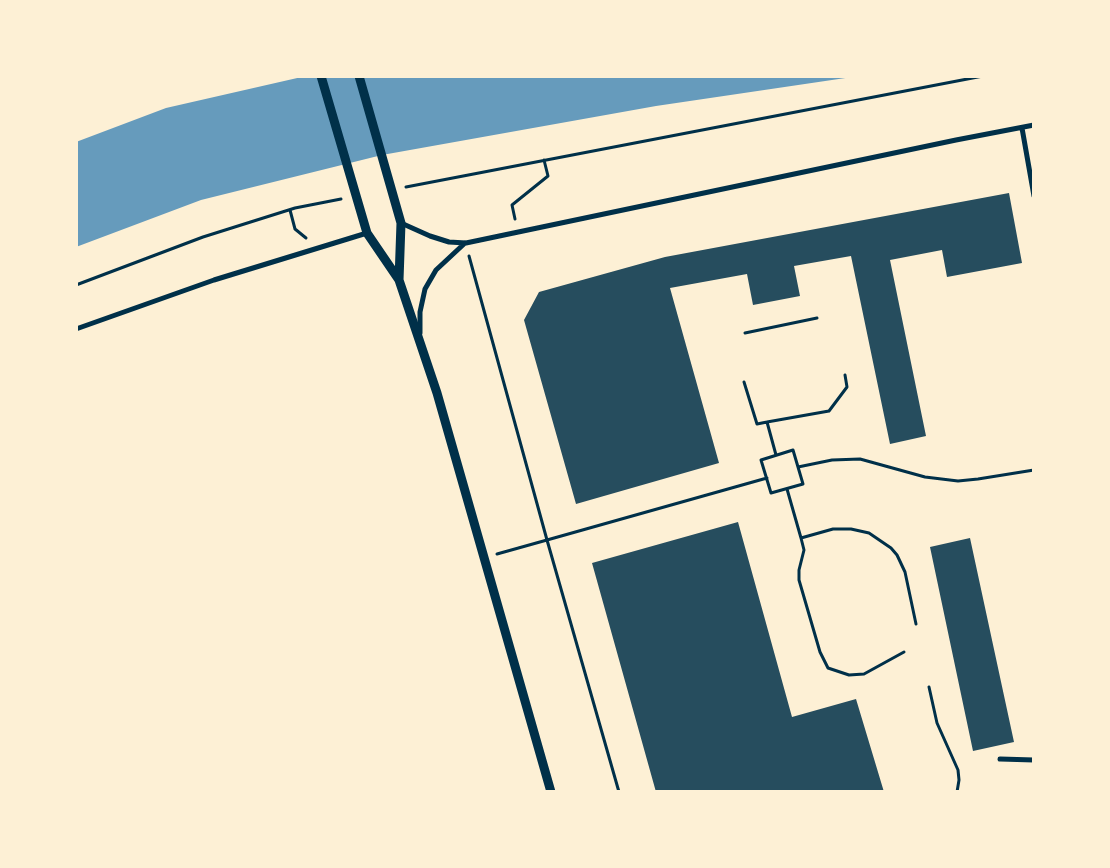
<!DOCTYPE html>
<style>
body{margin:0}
#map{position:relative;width:1110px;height:868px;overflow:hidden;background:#fdf0d5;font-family:"Fira Sans",sans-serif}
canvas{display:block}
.frame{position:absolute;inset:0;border:78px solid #fdf0d5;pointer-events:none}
</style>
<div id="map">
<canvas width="1110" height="868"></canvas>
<div class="frame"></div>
</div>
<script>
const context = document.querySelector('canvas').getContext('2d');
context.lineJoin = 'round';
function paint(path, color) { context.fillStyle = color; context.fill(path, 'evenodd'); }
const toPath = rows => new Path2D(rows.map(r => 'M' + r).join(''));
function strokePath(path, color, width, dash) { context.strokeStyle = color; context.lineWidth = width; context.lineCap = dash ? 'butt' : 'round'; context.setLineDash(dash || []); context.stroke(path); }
const water = toPath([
 [306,76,859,76,656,106,382,155,201,200,76,247,76,142,166,108]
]);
const building = toPath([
 [1009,193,1022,263,947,277,942,250,890,260,926,436,890,444,851,256,794,266,800,296,753,305,747,274,670,288,719,463,576,504,524,320,539,292,665,257],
 [738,522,792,717,856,699,884,792,656,792,592,563],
 [970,538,1014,742,973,751,930,547]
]);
const path = toPath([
 [406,187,983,76],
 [290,210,295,229,306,238],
 [515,219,512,205,548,176,544,160],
 [469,256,547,540,767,478],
 [76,285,203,237,295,208,341,199],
 [745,333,817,318],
 [744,382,757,424,767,422],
 [793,450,803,484,771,493,761,460,793,450],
 [776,455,767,422,829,411,847,387,845,375],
 [798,467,832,460,860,459,925,477,958,481,978,479,1034,470],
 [787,489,801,538,833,529,851,529,869,533,891,548,897,555,905,572,916,624],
 [801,538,804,550,799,570,799,580,820,652,828,668,849,675,864,674,904,652],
 [497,554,547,540,619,792],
 [929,687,937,723,958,770,959,780,957,792]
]);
const minor = toPath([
 [1022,128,1034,196],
 [401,223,430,236,449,242,466,243,956,140,1034,125],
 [76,329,214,280,367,233],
 [420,333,420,312,425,289,436,270,465,243],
 [1000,759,1034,760]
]);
const tertiary = toPath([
 [321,76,367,233,399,280,401,223,359,76],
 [399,280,437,393,551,792]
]);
paint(water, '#669bbc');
paint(building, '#264d5e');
strokePath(path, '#003049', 3);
strokePath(minor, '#003049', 5);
strokePath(tertiary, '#003049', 9);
</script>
